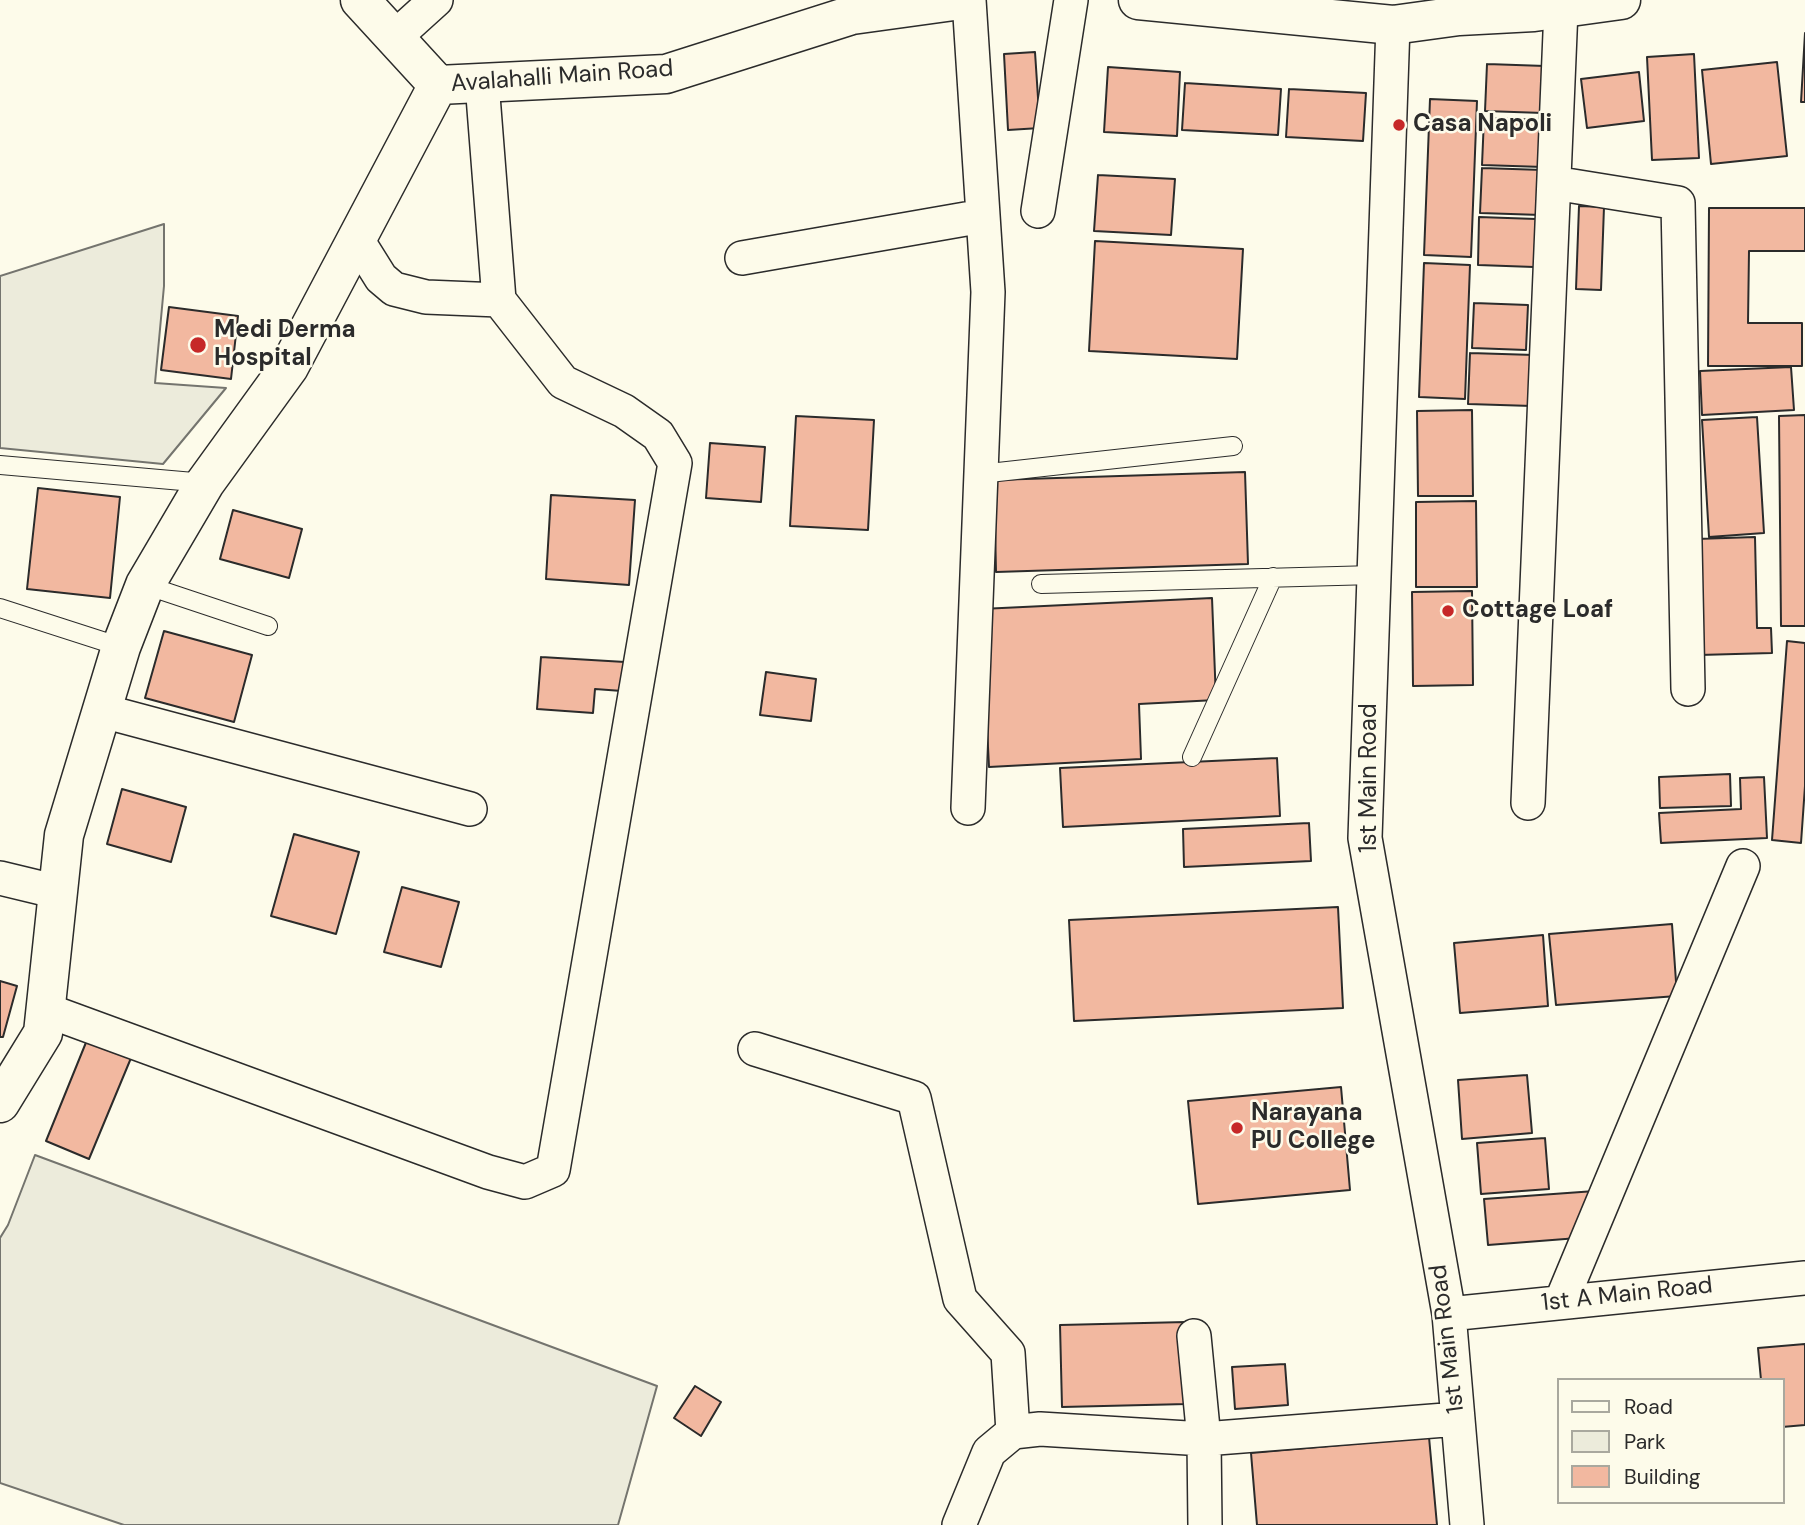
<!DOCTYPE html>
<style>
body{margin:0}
#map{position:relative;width:1805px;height:1525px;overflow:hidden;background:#fdfbea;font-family:"DM Sans",sans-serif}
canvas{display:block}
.legend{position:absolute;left:1557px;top:1378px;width:228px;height:126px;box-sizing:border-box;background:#fdfbea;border:2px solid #a9a89e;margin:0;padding:9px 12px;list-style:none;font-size:21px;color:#2b2b2b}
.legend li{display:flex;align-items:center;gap:14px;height:35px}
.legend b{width:35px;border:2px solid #a9a89e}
</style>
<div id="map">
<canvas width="1805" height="1525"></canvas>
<ul class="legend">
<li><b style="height:9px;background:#fdfbea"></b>Road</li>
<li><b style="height:19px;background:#ecebdb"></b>Park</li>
<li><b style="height:19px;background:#f2b8a0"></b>Building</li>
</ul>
</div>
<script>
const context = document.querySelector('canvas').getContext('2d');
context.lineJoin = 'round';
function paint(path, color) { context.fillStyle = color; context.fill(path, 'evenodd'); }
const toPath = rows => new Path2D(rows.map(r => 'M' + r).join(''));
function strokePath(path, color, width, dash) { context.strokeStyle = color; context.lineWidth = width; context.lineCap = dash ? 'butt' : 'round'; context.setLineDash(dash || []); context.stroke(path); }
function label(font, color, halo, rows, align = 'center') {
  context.font = font + ' "DM Sans",sans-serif'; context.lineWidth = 5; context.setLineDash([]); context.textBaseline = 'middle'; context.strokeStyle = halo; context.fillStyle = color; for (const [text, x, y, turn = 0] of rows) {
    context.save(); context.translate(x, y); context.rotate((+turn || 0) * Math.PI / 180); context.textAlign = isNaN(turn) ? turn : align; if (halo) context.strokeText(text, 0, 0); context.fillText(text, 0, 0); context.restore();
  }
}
const green = toPath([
 [164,224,164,286,155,383,226,388,163,464,0,448,0,276,164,224],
 [35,1155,657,1386,618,1525,124,1525,0,1483,0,1238,8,1225,35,1155]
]);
const building = toPath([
 [1805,33,1805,102,1801,102,1805,33],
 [1035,52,1040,128,1008,130,1004,54,1035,52],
 [1694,54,1699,158,1652,160,1647,57,1694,54],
 [1777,62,1787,156,1711,164,1702,70,1777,62],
 [1487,64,1545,66,1543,113,1485,111,1487,64],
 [1108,67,1180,72,1177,136,1104,132,1108,67],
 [1639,72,1644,121,1587,128,1581,79,1639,72],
 [1185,83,1281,89,1278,135,1182,130,1185,83],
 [1289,89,1366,93,1363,141,1286,137,1289,89],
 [1430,99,1477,101,1471,257,1424,255,1430,99],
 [1484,118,1545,120,1543,167,1482,165,1484,118],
 [1482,168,1543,170,1541,215,1480,213,1482,168],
 [1098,175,1175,179,1171,235,1094,231,1098,175],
 [1579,206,1604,207,1601,290,1576,289,1579,206],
 [1709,208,1805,208,1805,251,1749,251,1748,323,1802,323,1802,366,1708,366,1709,208],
 [1479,217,1536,219,1534,267,1478,265,1479,217],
 [1095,241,1243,249,1237,359,1089,351,1095,241],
 [1424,263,1470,265,1465,399,1419,397,1424,263],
 [1474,303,1528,305,1526,350,1472,348,1474,303],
 [169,307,238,316,231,379,161,370,169,307],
 [1470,353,1534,355,1532,406,1468,404,1470,353],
 [1791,367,1794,410,1702,415,1700,371,1791,367],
 [1472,410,1473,496,1418,496,1417,411,1472,410],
 [1805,415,1805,626,1781,626,1779,416,1805,415],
 [796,416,874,420,868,530,790,526,796,416],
 [1757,417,1764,533,1709,537,1702,420,1757,417],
 [710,443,765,447,761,502,706,498,710,443],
 [1245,472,1248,564,996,572,994,480,1245,472],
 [38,488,120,497,110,598,27,589,38,488],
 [551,495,635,500,629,585,546,579,551,495],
 [1476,501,1477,587,1416,587,1416,502,1476,501],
 [233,510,302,529,289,578,220,559,233,510],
 [1755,537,1757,628,1771,628,1772,653,1699,655,1696,539,1755,537],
 [1472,591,1473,685,1413,686,1412,592,1472,591],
 [1212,598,1216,700,1139,704,1141,759,989,767,981,609,1212,598],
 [164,631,252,655,234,722,145,698,164,631],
 [1787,641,1805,643,1805,786,1801,843,1772,840,1787,641],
 [541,657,625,662,622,691,595,689,593,713,537,709,541,657],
 [766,672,816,679,811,721,760,715,766,672],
 [1277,758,1280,816,1063,827,1060,768,1277,758],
 [1730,774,1731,806,1660,808,1659,777,1730,774],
 [1764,777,1767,838,1661,843,1659,813,1741,809,1740,778,1764,777],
 [122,789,186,807,171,862,107,844,122,789],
 [1309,823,1311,861,1184,867,1183,829,1309,823],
 [294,834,359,852,336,934,271,916,294,834],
 [402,887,459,902,441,967,384,952,402,887],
 [1338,907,1343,1008,1074,1021,1069,920,1338,907],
 [1672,924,1677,996,1556,1005,1549,934,1672,924],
 [1543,935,1548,1006,1460,1013,1454,943,1543,935],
 [0,981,17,986,3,1037,0,1037,0,981],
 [87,1040,131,1058,89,1159,46,1141,87,1040],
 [1527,1075,1532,1133,1462,1139,1458,1080,1527,1075],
 [1341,1087,1350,1190,1198,1204,1188,1101,1341,1087],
 [1545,1138,1549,1189,1481,1194,1477,1143,1545,1138],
 [1595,1191,1578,1238,1488,1245,1484,1199,1595,1191],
 [1186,1322,1187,1404,1062,1407,1060,1325,1186,1322],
 [1805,1344,1805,1425,1782,1427,1782,1380,1761,1380,1758,1348,1805,1344],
 [1285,1364,1288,1405,1235,1409,1232,1367,1285,1364],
 [695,1386,721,1402,701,1436,674,1418,695,1386],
 [1429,1437,1437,1525,1257,1525,1251,1453,1429,1437]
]);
const lane = toPath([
 [0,465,205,483],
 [980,474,1233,446],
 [1041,584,1374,575],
 [145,585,268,626],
 [0,608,121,647],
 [1192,757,1273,577]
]);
const street = toPath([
 [1393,25,1365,838,1449,1314,1467,1525],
 [394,38,436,0],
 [1554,183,1678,203,1688,689],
 [1038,211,1071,0],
 [356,238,381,278,394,289,426,297,499,300],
 [742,258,983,216],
 [103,711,470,809],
 [1528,803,1561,9],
 [968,808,988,292,969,0],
 [0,878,58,892],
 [46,1010,488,1172,525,1182,553,1170,675,463,658,435,624,411,563,382,499,300,482,83],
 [755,1049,914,1098,960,1299,1008,1353,1013,1432],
 [1561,1302,1743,866],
 [1449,1314,1805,1278],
 [1194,1336,1204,1439,1205,1525],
 [959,1525,989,1452,1013,1432,1040,1429,1204,1439,1458,1419]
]);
const secondary = toPath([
 [360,0,438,85,666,74,852,15,961,0],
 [1138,0,1393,25,1459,16,1534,12,1621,0],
 [0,1103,43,1033,64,835,121,647,145,585,205,483,289,367,438,85]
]);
const markers = [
 [1399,125,7,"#c62828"],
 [198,345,9,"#c62828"],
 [1448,611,7,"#c62828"],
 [1237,1128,7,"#c62828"]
];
const streetNames = [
 ["Avalahalli Main Road",562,77,-4],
 ["1st Main Road",1370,778,-90],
 ["1st A Main Road",1627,1295,-6],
 ["1st Main Road",1448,1339,-97]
];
const poiNames = [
 ["Casa Napoli",1413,125],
 ["Medi Derma",214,331],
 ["Hospital",214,359],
 ["Cottage Loaf",1462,611],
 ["Narayana",1251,1114],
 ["PU College",1251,1142]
];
paint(green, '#ecebdb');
strokePath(green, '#74746e', 2);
paint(building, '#f2b8a0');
strokePath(building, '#2b2b2b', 2);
strokePath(lane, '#2b2b2b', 20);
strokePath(street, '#2b2b2b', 36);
strokePath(secondary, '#2b2b2b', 41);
strokePath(lane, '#fdfbea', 18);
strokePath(street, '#fdfbea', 33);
strokePath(secondary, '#fdfbea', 38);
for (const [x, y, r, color] of markers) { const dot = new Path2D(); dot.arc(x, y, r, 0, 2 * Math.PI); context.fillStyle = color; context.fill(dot); strokePath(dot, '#fdfbea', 2.5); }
label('24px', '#2b2b2b', '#fdfbea', streetNames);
label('bold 24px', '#2b2b2b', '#fdfbea', poiNames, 'left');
</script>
